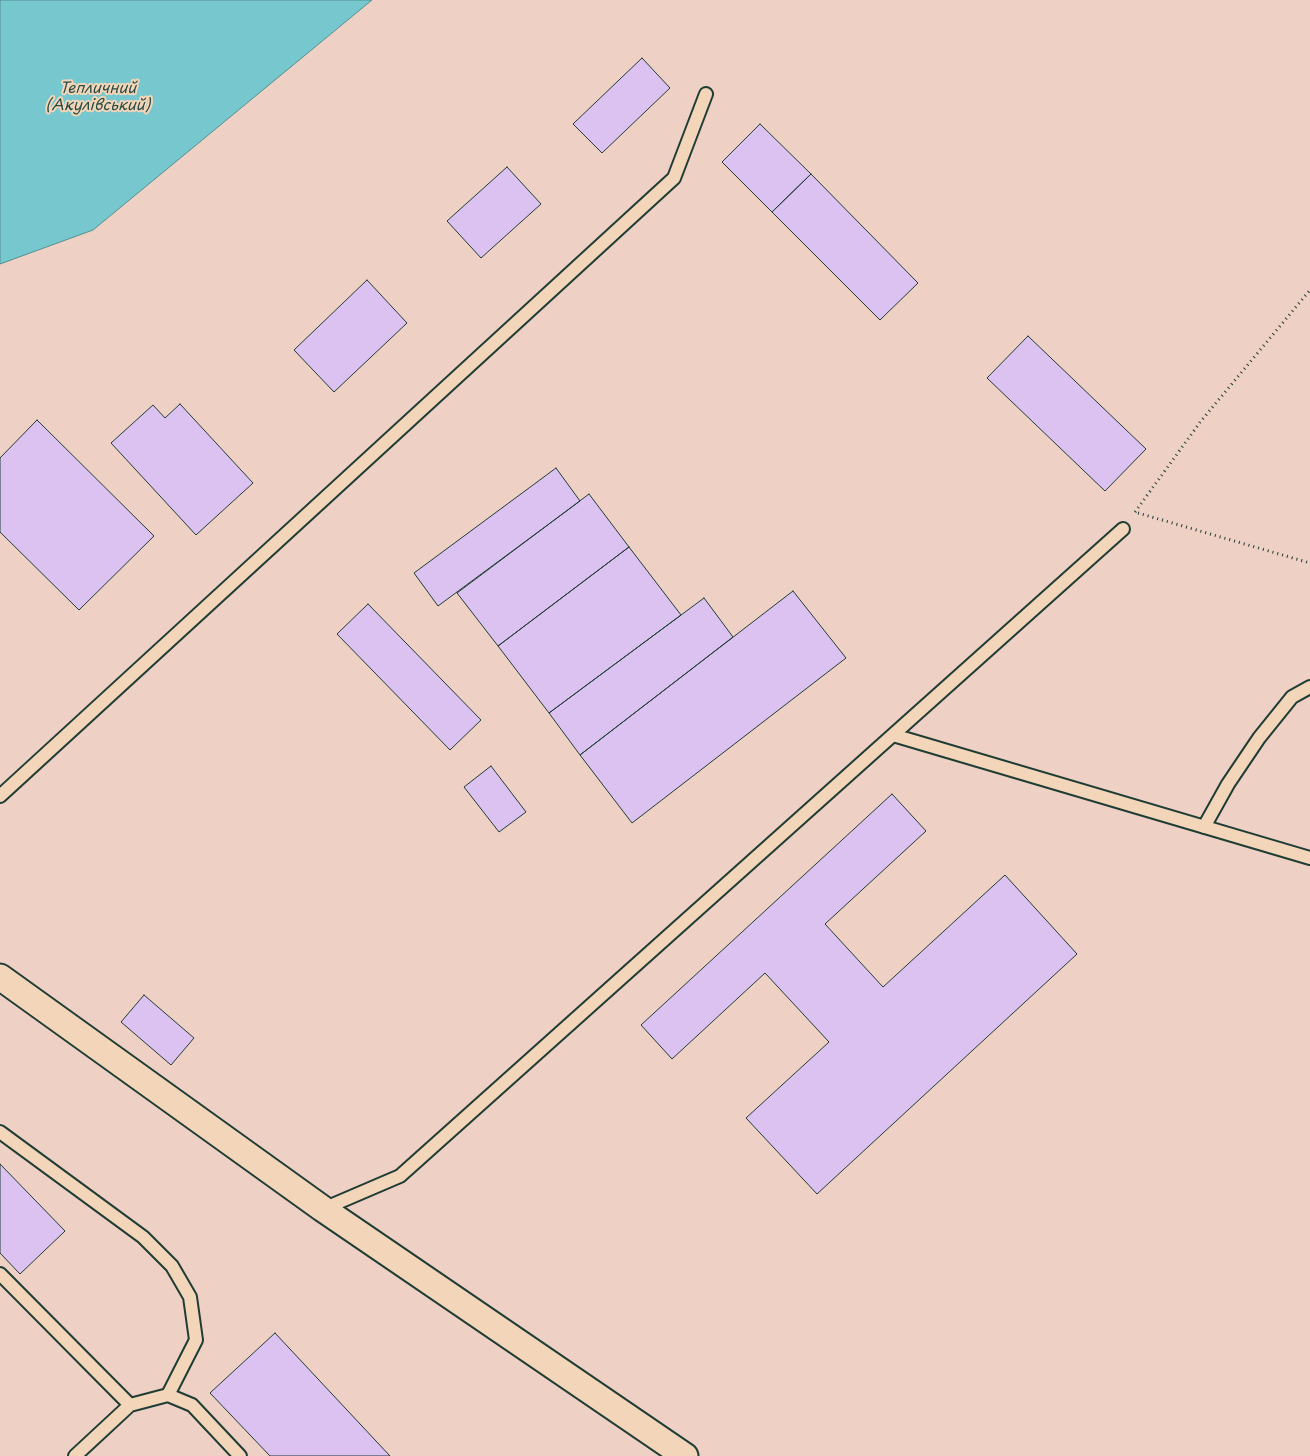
<!DOCTYPE html>
<meta charset="utf-8">
<style>
body{margin:0}
canvas{display:block;background:#eed1c4}
</style>
<canvas width="1310" height="1456"></canvas>
<script>
const context = document.querySelector('canvas').getContext('2d');
context.lineJoin = 'round';
function paint(path, color) { context.fillStyle = color; context.fill(path, 'evenodd'); }
const toPath = rows => new Path2D(rows.map(r => 'M' + r).join(''));
function strokePath(path, color, width, dash) { context.strokeStyle = color; context.lineWidth = width; context.lineCap = dash ? 'butt' : 'round'; context.setLineDash(dash || []); context.stroke(path); }
function label(font, color, halo, rows, align = 'center') {
  context.font = font + ' "Playpen Sans",sans-serif'; context.lineWidth = 4; context.setLineDash([]); context.textBaseline = 'middle'; context.strokeStyle = halo; context.fillStyle = color; for (const [text, x, y, turn = 0] of rows) {
    context.save(); context.translate(x, y); context.rotate((+turn || 0) * Math.PI / 180); context.textAlign = isNaN(turn) ? turn : align; if (halo) context.strokeText(text, 0, 0); context.fillText(text, 0, 0); context.restore();
  }
}
const water = toPath([
 [0,0,372,0,93,230,0,264,0,0]
]);
const building = toPath([
 [642,58,670,88,602,153,573,124,642,58],
 [760,124,811,174,772,212,722,162,760,124],
 [507,167,541,204,481,258,447,221,507,167],
 [811,174,918,283,880,320,772,212,811,174],
 [367,280,407,323,334,392,294,350,367,280],
 [1028,336,1146,449,1105,491,987,378,1028,336],
 [180,404,253,483,196,535,111,443,153,405,165,418,180,404],
 [37,420,154,536,79,610,0,532,0,458,37,420],
 [556,468,580,501,438,606,414,573,556,468],
 [589,494,629,547,498,646,457,593,589,494],
 [629,547,681,615,549,713,498,646,629,547],
 [793,591,846,658,632,823,580,755,793,591],
 [704,598,733,637,580,755,549,713,704,598],
 [368,604,481,720,450,750,337,634,368,604],
 [491,766,526,812,499,832,464,787,491,766],
 [892,794,926,831,825,924,883,987,1005,875,1077,954,817,1194,746,1118,829,1042,765,973,672,1059,641,1025,892,794],
 [144,995,194,1038,171,1065,121,1022,144,995],
 [0,1164,65,1231,20,1274,0,1253,0,1164],
 [275,1333,390,1456,270,1456,210,1393,275,1333]
]);
const path = toPath([
 [1135,512,1201,421,1310,290],
 [1138,513,1310,563]
]);
const service = toPath([
 [893,735,1310,858],
 [0,796,674,178,706,94],
 [1204,827,1228,784,1259,738,1292,697,1310,687],
 [0,1132,143,1237,172,1266,190,1297,196,1340,168,1395],
 [323,1209,400,1176,1123,529],
 [0,1274,130,1405],
 [75,1456,130,1405,168,1395,192,1405,240,1456]
]);
const minor = toPath([
 [0,977,323,1209,685,1456]
]);
const waterNames = [
 ["Тепличний",98,89],
 ["(Акулівський)",98,106]
];
paint(water, '#76c7ce');
strokePath(water, '#539090', 1);
paint(building, '#dcc2f0');
strokePath(building, '#1f3d34', 1);
strokePath(service, '#1f3d34', 16);
strokePath(minor, '#1f3d34', 29);
strokePath(path, '#1f3d34', 3, [1, 4]);
strokePath(service, '#f3d5b9', 12);
strokePath(minor, '#f3d5b9', 25);
label('italic 15px', '#284b43', '#f3d5b9', waterNames);
</script>
